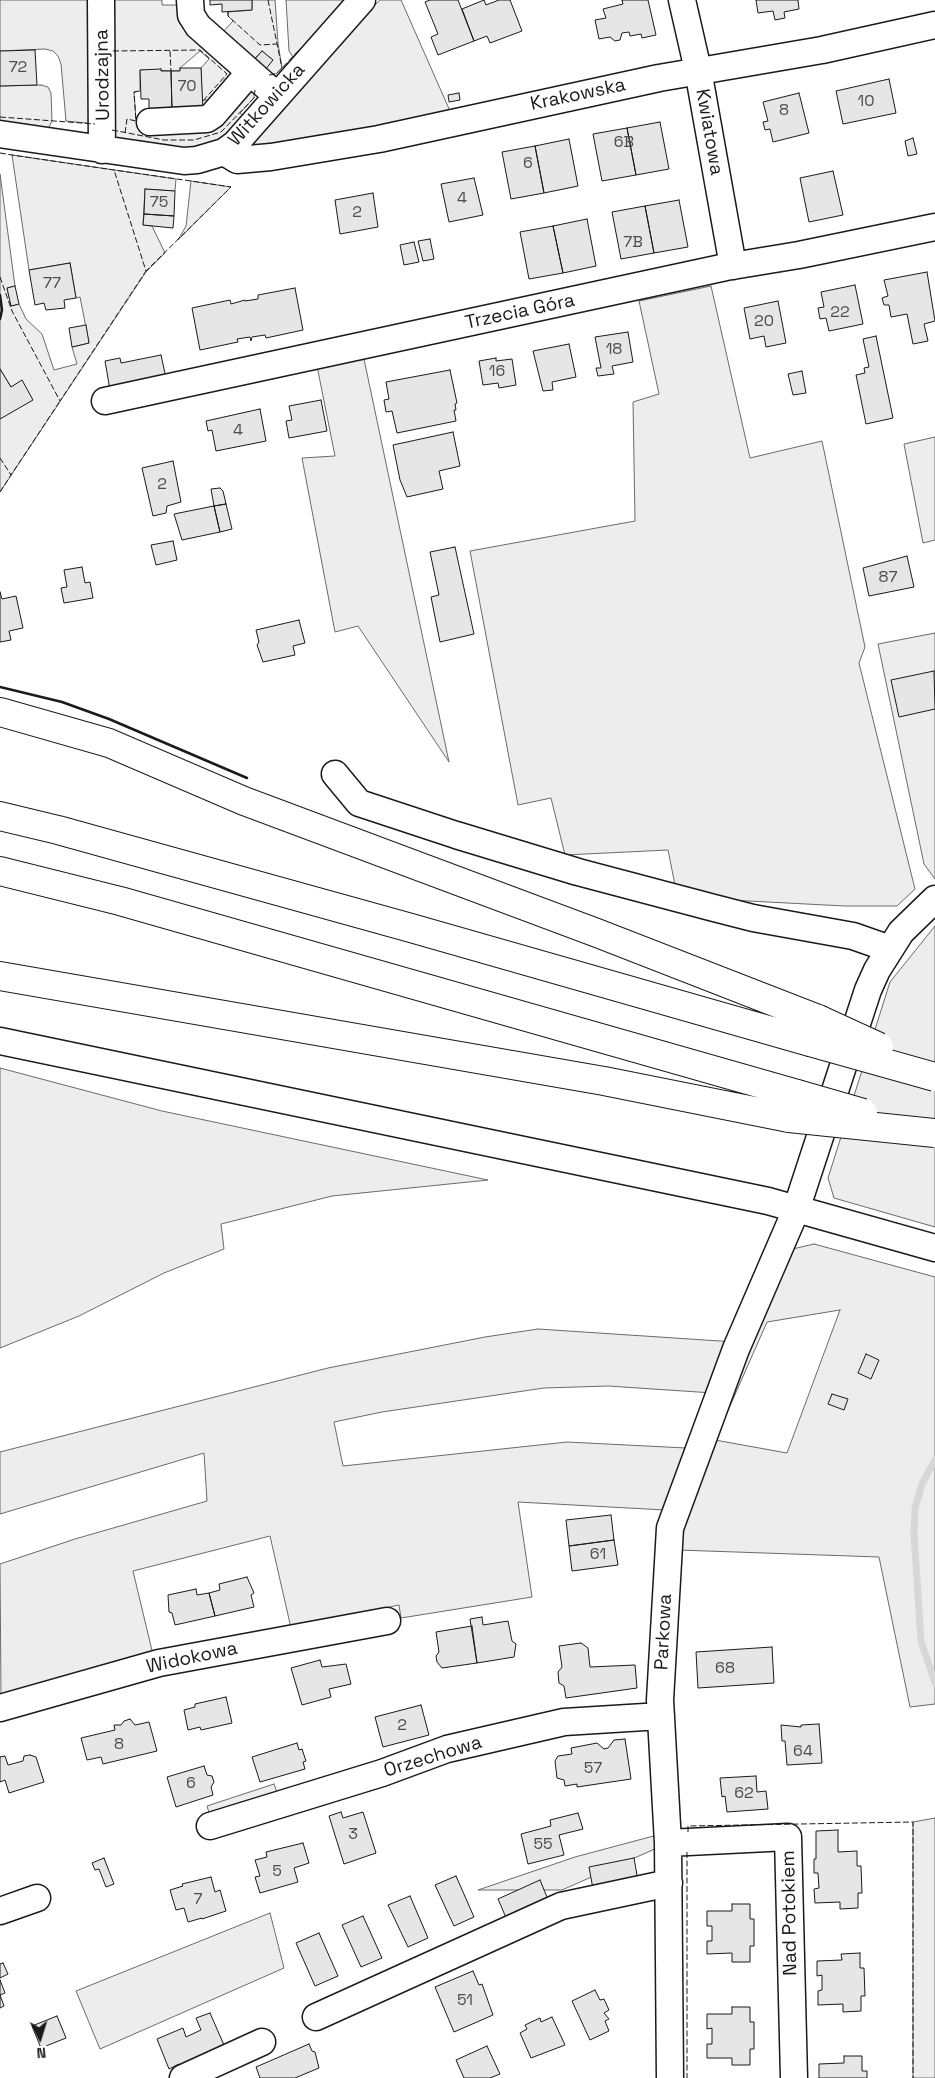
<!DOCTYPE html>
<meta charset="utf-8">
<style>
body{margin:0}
#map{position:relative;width:935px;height:2078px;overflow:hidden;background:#fff;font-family:"Space Grotesk",sans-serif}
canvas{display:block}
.north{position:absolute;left:15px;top:2013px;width:50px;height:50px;-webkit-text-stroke:4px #fff;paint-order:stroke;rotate:175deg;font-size:14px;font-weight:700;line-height:20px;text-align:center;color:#1a1a1a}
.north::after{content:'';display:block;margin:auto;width:18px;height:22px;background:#1a1a1a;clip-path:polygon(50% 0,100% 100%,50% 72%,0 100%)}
</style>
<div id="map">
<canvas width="935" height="2078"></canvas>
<div class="north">N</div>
</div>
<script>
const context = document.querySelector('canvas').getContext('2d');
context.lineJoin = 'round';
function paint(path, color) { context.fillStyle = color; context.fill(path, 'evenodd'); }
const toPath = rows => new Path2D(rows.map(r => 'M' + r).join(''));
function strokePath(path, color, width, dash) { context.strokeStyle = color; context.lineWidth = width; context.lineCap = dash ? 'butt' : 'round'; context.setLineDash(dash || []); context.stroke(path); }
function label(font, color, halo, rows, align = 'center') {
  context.font = font + ' "Space Grotesk",sans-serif'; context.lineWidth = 4; context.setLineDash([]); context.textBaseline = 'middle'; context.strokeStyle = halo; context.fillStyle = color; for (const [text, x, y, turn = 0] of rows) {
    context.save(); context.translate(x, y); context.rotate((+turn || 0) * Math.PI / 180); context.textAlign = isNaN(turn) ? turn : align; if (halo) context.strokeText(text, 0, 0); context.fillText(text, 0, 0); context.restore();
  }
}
const built = toPath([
 [0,0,95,0,97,124,66,121,61,64,58,56,53,51,45,49,0,51,0,0],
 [107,0,162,0,162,5,178,5,181,21,188,33,236,75,235,79,206,109,206,99,202,102,201,68,209,59,200,51,180,68,180,71,140,70,140,91,134,92,136,120,148,123,150,130,210,126,216,122,247,87,254,92,254,98,240,113,245,117,221,139,190,148,149,147,110,139,107,0],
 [252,0,275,0,278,43,282,68,276,74,269,74,264,70,273,60,262,51,253,60,222,33,233,21,228,16,228,12,252,10,252,0],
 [286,0,346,0,293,57,289,51,286,0],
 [380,0,401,0,450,111,331,139,253,147,252,144,309,71,380,0],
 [41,85,48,87,51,93,52,121,48,129,0,123,0,86,41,85],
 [12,155,176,179,175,191,145,189,143,225,152,226,165,253,146,272,0,492,0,419,22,381,11,387,0,369,0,174,15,286,7,288,11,306,19,304,26,319,42,334,54,370,77,364,72,347,89,343,80,297,76,298,70,263,29,270,12,155],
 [191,181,231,187,178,240,186,226,191,181],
 [711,286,750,458,822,441,865,647,859,663,915,889,897,906,845,906,729,900,675,885,668,850,565,855,551,798,518,805,470,551,635,521,633,402,659,394,639,301,711,286],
 [364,359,449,762,358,626,335,632,302,458,335,456,317,366,364,359],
 [935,437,935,540,923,543,904,444,935,437],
 [935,633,935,879,924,864,878,644,935,633],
 [935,926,935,1227,834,1198,828,1178,890,982,935,926],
 [0,1068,162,1111,488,1180,332,1196,221,1224,224,1249,164,1273,79,1316,0,1348,0,1068],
 [814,1244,935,1277,935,1704,910,1707,879,1557,678,1550,681,1526,784,1251,814,1244],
 [840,1310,787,1453,715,1440,767,1322,840,1310],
 [538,1329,735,1342,713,1393,608,1386,544,1388,382,1412,334,1422,343,1466,567,1442,686,1448,665,1510,518,1502,532,1597,401,1618,399,1605,291,1628,270,1536,133,1571,154,1659,1,1699,0,1564,75,1539,207,1501,204,1453,0,1514,0,1452,328,1368,485,1337,538,1329],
 [274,1784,278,1795,210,1816,207,1806,274,1784],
 [935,1818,935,2078,913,2078,913,1822,935,1818],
 [661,1834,657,1848,562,1890,478,1890,575,1857,661,1834],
 [270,1913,284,1968,100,2049,76,1991,270,1913]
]);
const stream = toPath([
 [935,1460,922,1484,915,1508,914,1535,921,1641,935,1683]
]);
const building = toPath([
 [210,0,252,0,252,10,222,12,222,4,210,5,210,0],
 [430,0,458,0,474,41,438,55,431,37,438,34,425,2,430,0],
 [484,0,486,5,499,0,510,0,522,31,490,43,487,36,474,41,462,9,484,0],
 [622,0,648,0,656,35,642,38,641,34,630,36,629,32,622,33,620,40,615,41,610,37,599,39,595,20,606,18,603,9,623,4,622,0],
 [756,0,798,0,799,9,784,12,785,18,775,20,773,11,758,13,756,0],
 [35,50,37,85,0,86,0,51,35,50],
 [262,51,273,60,265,70,254,60,262,51],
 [180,68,201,68,203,110,172,110,171,71,180,71,180,68],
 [161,69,161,71,171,71,172,110,149,111,149,99,141,99,140,70,161,69],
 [889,79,896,113,843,124,836,91,889,79],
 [459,93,460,100,449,102,448,95,459,93],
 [799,93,809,133,773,142,770,129,765,130,763,122,768,121,763,102,799,93],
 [660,122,669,169,636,175,627,128,660,122],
 [627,128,636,175,602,181,593,134,627,128],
 [913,138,917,154,908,156,905,141,913,138],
 [569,139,578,186,544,193,535,146,569,139],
 [535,146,544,193,511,199,502,152,535,146],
 [833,171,843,215,809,222,800,178,833,171],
 [474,178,483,215,449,222,441,184,474,178],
 [145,189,175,191,174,216,144,214,145,189],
 [373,193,378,227,340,234,335,200,373,193],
 [679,200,688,247,654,253,645,206,679,200],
 [645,206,654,253,621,259,612,212,645,206],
 [144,214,174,216,173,228,143,225,144,214],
 [587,219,596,266,563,273,553,226,587,219],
 [553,226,563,273,529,279,520,232,553,226],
 [430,239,434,259,423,261,418,241,430,239],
 [414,242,419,262,404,265,400,245,414,242],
 [70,263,76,298,64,300,65,308,46,310,44,303,35,305,29,270,70,263],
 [927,272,935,321,924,324,928,341,913,344,907,314,891,317,889,305,884,305,882,298,888,296,884,280,927,272],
 [855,285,863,324,829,331,826,318,820,319,818,308,824,307,821,292,855,285],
 [15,286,19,304,11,306,7,288,15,286],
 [295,288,303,330,266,338,265,335,252,337,251,341,250,337,237,339,238,342,200,350,192,308,230,300,231,304,245,300,245,301,258,299,258,295,295,288],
 [778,301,786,343,766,347,764,336,750,339,744,308,778,301],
 [86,325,89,343,72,347,69,328,86,325],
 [628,332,633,362,612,366,614,374,598,376,596,368,601,368,595,337,628,332],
 [876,336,893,418,866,424,856,375,865,373,864,368,869,367,863,339,876,336],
 [569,344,576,377,552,382,553,390,543,391,533,351,569,344],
 [161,355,166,378,110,390,105,361,120,358,121,363,161,355],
 [496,358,496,361,512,359,516,385,499,388,498,383,483,385,479,361,496,358],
 [0,369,11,387,22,380,33,400,0,419,0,369],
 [450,370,457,403,455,404,456,410,454,410,456,421,397,433,392,411,386,412,384,400,389,399,386,382,450,370],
 [802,371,806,393,793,395,788,374,802,371],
 [321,400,327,431,289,438,286,421,292,420,289,406,321,400],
 [260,409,266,441,216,451,212,430,208,431,206,421,260,409],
 [453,432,460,466,439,471,443,489,407,497,400,480,393,445,453,432],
 [173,461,181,502,167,506,166,513,153,516,142,468,173,461],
 [220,488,223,491,226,504,214,506,211,489,220,488],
 [226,504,232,529,220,532,214,506,226,504],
 [214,506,220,532,182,540,174,514,214,506],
 [173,541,177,560,156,565,151,545,173,541],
 [455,547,474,634,440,642,431,597,439,595,430,552,455,547],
 [907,556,914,587,869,596,863,568,907,556],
 [82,567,85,583,90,582,93,598,64,603,61,588,67,587,64,570,82,567],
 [0,592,2,599,16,596,23,628,9,631,11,640,0,642,0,592],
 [299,620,305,643,293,646,295,655,263,662,257,645,259,642,256,630,299,620],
 [934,671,935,709,899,717,891,680,934,671],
 [866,1354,879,1360,871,1379,858,1373,866,1354],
 [832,1394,848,1399,844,1410,828,1404,832,1394],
 [611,1515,614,1540,569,1546,566,1520,611,1515],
 [614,1540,618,1565,572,1571,569,1546,614,1540],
 [247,1577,254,1593,251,1595,254,1607,215,1616,209,1593,220,1590,219,1584,247,1577],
 [196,1589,197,1595,209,1593,215,1616,175,1625,172,1613,169,1612,168,1595,196,1589],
 [482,1617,483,1625,508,1621,512,1641,516,1644,514,1657,477,1663,470,1619,482,1617],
 [472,1626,477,1663,442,1668,437,1662,436,1656,439,1652,436,1632,472,1626],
 [581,1643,588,1648,590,1667,635,1665,637,1688,566,1698,564,1686,559,1683,558,1672,562,1667,559,1646,581,1643],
 [772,1647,774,1683,698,1688,696,1652,772,1647],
 [320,1660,322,1667,346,1664,351,1684,329,1689,331,1697,302,1705,291,1668,320,1660],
 [226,1697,232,1723,201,1730,200,1727,188,1730,184,1710,195,1707,195,1704,226,1697],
 [421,1705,429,1735,383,1747,375,1717,421,1705],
 [130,1719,135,1725,149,1722,157,1751,103,1764,101,1757,87,1760,81,1738,115,1730,114,1725,121,1725,124,1721,130,1719],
 [819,1724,822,1763,787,1765,785,1741,782,1741,781,1725,801,1727,801,1725,819,1724],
 [625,1739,631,1779,577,1787,577,1784,565,1786,564,1780,557,1778,555,1761,558,1756,572,1754,571,1748,597,1743,604,1749,608,1748,614,1740,625,1739],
 [297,1743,299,1750,302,1749,306,1761,303,1762,305,1769,260,1782,252,1757,297,1743],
 [30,1755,36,1757,44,1782,9,1793,5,1780,0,1782,0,1757,5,1756,8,1765,23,1761,24,1756,30,1755],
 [204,1766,207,1775,212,1776,214,1782,211,1787,213,1795,176,1807,167,1777,204,1766],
 [756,1776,757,1792,766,1791,768,1809,727,1812,725,1796,722,1797,720,1778,756,1776],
 [341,1812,343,1818,363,1812,376,1853,344,1864,329,1816,341,1812],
 [578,1813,583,1829,559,1835,564,1855,528,1864,521,1834,551,1826,550,1820,578,1813],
 [838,1830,838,1852,857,1851,857,1866,861,1866,862,1893,858,1893,858,1908,840,1909,840,1902,815,1903,814,1889,819,1888,818,1873,814,1873,814,1859,816,1859,816,1831,838,1830],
 [303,1843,309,1863,294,1868,298,1882,260,1893,255,1877,260,1876,255,1860,267,1857,266,1852,303,1843],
 [104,1858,114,1884,106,1887,99,1869,95,1870,92,1863,104,1858],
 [634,1858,638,1881,593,1889,589,1867,634,1858],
 [456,1876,474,1917,454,1926,435,1885,456,1876],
 [211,1877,215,1892,220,1890,226,1911,202,1919,202,1918,188,1922,184,1908,176,1910,170,1890,183,1886,182,1884,211,1877],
 [540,1880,549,1902,507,1920,498,1899,540,1880],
 [410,1896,428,1938,408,1947,388,1905,410,1896],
 [732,1904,750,1904,750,1919,754,1919,754,1946,750,1946,750,1962,732,1962,732,1953,707,1954,707,1941,712,1941,712,1926,707,1926,707,1911,732,1911,732,1904],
 [363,1916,382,1958,361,1967,342,1925,363,1916],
 [319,1933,338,1976,315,1986,296,1943,319,1933],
 [860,1953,860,1968,864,1968,865,1996,861,1996,861,2011,843,2012,843,2004,818,2005,818,1991,822,1990,822,1975,817,1976,817,1961,842,1960,841,1954,860,1953],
 [3,1963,8,1974,0,1978,0,1964,3,1963],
 [473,1971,479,1985,482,1984,493,2015,454,2032,435,1987,473,1971],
 [0,1980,5,1993,0,1995,4,2006,0,2008,0,1980],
 [595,1990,600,2000,604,1999,609,2010,604,2013,609,2019,605,2021,609,2031,590,2040,572,2001,595,1990],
 [732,2007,750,2007,750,2022,754,2022,754,2049,750,2049,750,2065,732,2065,732,2058,707,2058,707,2044,712,2044,712,2028,707,2029,707,2014,732,2014,732,2007],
 [210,2013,224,2045,210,2051,212,2054,181,2068,179,2064,169,2069,157,2039,183,2028,186,2037,201,2030,196,2018,210,2013],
 [57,2016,66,2038,41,2048,32,2026,57,2016],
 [552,2017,565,2045,531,2058,520,2033,527,2029,525,2025,540,2018,541,2022,552,2017],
 [309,2044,312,2051,315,2052,319,2068,295,2078,260,2078,256,2067,309,2044],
 [487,2046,500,2074,490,2078,464,2078,456,2060,487,2046],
 [844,2056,862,2056,862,2071,867,2071,867,2078,819,2078,819,2064,844,2063,844,2056]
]);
const minor = toPath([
 [101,0,102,150],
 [190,0,191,15,198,26,276,95],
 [682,0,698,70,733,266],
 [150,122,207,119,213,115,250,72],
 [0,134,184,161,197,160,224,152,235,144,362,0],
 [224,152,237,160,271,157,379,139,659,78,822,50,935,25],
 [105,401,726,267,799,255,935,227],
 [335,774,359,803,456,835,578,872,714,908,753,918,853,936,890,949],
 [0,1041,768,1201,935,1248],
 [0,1708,159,1663,387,1621],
 [210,1826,382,1773,447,1749,564,1722,661,1716],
 [668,1843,788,1837,794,2078],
 [0,1911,37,1898],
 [316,2017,561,1906,669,1883],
 [183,2078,262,2042],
 [670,2078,668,1843,660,1700,670,1528,736,1349,796,1210,868,990,877,970,901,932,935,899]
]);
const highway = toPath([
 [0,712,109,743,244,801,597,933,818,1019],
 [0,816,58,830,411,928,810,1042],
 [0,871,120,901,797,1094],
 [0,976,604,1081,789,1118]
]);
const highwayBridge = toPath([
 [818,1019,879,1047],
 [810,1042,935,1077],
 [797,1094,863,1113],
 [789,1118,935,1133]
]);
const fence = toPath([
 [268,0,282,68],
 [228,12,228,16,260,45,277,44],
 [113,51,200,50,227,74,202,102],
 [170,51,171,71],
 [269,75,276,74,305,44],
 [0,117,95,124],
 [112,130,164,140,194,140,221,132,254,98,255,90],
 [125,133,127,119,136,121,134,92,140,91],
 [0,153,12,155,114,170,191,181,231,187,146,271,114,170],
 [0,277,12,311,60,401,146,271],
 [0,458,11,475,60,401],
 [0,492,11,475],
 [688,1832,688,1826,913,1822,913,2078],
 [687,1852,687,2078]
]);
const wall = toPath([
 [0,295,2,310,0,319],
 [0,687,62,702,109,719,247,778]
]);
const numberNames = [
 ["72",18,68],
 ["70",187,87],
 ["10",866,102],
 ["8",784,111],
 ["6B",624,143],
 ["6",528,164],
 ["4",462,199],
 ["75",159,203],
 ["2",357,213],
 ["7B",633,243],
 ["77",52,284],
 ["22",840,313],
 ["20",764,322],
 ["18",614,350],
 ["16",497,372],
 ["4",238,431],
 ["2",162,485],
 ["87",888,578],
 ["61",598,1555],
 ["68",725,1669],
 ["2",402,1726],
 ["8",119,1745],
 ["64",803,1752],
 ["57",593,1769],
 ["6",191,1784],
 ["62",744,1794],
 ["3",353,1835],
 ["55",543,1845],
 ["5",277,1872],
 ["7",198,1900],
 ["51",465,2001]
];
const streetNames = [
 ["Urodzajna",103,75,-91],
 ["Krakowska",578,95,-12],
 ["Witkowicka",267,105,-48],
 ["Kwiatowa",709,132,80],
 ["Trzecia Góra",520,312,-12],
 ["Parkowa",664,1632,-87],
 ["Widokowa",192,1658,-12],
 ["Orzechowa",433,1757,-17],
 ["Nad Potokiem",790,1913,-91]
];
paint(built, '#ededed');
strokePath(built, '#6a6a6a', 1);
strokePath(stream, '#d7d7d7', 7);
paint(building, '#e6e6e6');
strokePath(building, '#1a1a1a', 1);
strokePath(minor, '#1a1a1a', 29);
strokePath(highway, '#1a1a1a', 30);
strokePath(minor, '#fff', 26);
strokePath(highway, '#fff', 28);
strokePath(highwayBridge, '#1a1a1a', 30, []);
strokePath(highwayBridge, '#fff', 28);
strokePath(fence, '#1a1a1a', 1, [6, 2.5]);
strokePath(wall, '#1a1a1a', 2.5);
label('16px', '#4d4d4d', null, numberNames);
label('19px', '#1a1a1a', '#fff', streetNames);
</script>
